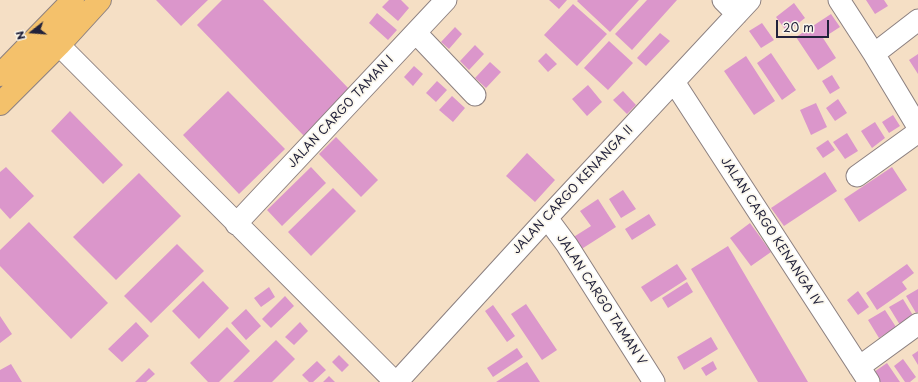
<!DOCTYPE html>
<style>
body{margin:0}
#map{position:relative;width:918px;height:382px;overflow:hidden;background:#f5dfc5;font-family:"Playpen Sans",sans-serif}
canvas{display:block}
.north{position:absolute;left:12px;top:12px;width:40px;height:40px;-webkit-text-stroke:3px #fbf7ec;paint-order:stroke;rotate:253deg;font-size:11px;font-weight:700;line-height:16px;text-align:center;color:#22223b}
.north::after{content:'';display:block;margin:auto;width:14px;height:18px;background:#22223b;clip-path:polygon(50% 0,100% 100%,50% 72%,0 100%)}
.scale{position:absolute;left:776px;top:20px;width:53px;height:18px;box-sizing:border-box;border:2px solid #22223b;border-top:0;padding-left:5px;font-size:12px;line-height:14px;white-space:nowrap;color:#22223b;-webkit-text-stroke:3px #fbf7ec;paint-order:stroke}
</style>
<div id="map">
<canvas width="918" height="382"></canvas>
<div class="north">N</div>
<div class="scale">20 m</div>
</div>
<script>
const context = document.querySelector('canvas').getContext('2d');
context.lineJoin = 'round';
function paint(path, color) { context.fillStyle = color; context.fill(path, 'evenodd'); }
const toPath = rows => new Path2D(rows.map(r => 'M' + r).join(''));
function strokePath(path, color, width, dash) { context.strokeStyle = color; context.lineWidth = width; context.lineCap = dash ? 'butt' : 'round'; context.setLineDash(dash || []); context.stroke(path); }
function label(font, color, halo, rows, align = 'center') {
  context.font = font + ' "Playpen Sans",sans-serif'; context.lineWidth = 3.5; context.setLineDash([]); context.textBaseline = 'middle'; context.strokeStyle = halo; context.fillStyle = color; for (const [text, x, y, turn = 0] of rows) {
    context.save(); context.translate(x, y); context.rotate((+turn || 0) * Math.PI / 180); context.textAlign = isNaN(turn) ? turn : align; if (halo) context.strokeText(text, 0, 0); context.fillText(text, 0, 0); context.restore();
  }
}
const building = toPath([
 [156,0,208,0,181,26],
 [222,0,263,0,351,91,305,137,197,25],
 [389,0,401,0,409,8,398,21,382,7],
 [549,0,567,0,559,9],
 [578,0,639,0,610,32,577,1],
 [647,0,677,0,632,50,615,34],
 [866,0,884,0,888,6,875,14],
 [794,3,805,18,787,32,776,17],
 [573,4,607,34,577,66,544,35],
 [377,13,397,30,388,40,369,23],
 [831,14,840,27,823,38,836,58,818,70,796,37],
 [762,23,774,40,761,48,749,31],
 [455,27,462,34,449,49,441,42],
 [660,33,670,41,646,66,637,58],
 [609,41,633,63,608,90,584,68],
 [475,45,484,54,469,70,460,61],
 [546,53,557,64,548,72,538,61],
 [771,53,796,90,782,100,757,63],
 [918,54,918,74,909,60],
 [746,56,775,101,754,115,724,71],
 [490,62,501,72,486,88,475,78],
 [414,66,423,74,413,86,404,77],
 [832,75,840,88,830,94,822,81],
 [437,81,447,90,436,102,426,93],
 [588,85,602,102,587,116,572,99],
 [228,91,285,149,239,194,183,135],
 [623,91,636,105,627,114,613,100],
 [452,96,465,108,453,122,439,110],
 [838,99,847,113,835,121,826,108],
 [816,103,827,127,811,135,800,110],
 [70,111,123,165,103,184,51,131],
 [893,115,900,126,889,133,882,122],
 [875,122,885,138,872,148,861,131],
 [847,133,858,151,845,159,833,142],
 [336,137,378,180,361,197,319,154],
 [828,140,835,150,823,158,816,148],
 [527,153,555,180,535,202,506,176],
 [6,167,34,196,10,219,0,208,0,172],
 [311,167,326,183,282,226,267,210],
 [892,167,907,190,859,222,844,199],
 [825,172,837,191,784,226,771,208],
 [139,173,181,216,116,280,73,237],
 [333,188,356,211,311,256,288,232],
 [623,190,636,209,621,218,609,199],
 [598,199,616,227,580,250,572,238,591,226,580,211],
 [649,214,656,225,632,240,625,229],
 [29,222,108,303,71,339,0,266,0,250],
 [750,223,771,252,751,266,730,238],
 [177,244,204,271,151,323,124,296],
 [728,246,808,382,758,382,691,269],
 [677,264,687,279,651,302,641,287],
 [907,264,914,273,902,282,907,289,877,310,866,293],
 [203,281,229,308,199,339,172,311],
 [687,282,693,292,668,308,662,298],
 [269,287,275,297,261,307,254,298],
 [918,289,918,312,916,313,906,296],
 [858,291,869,307,858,315,847,300],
 [285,296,294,306,271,328,262,319],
 [903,299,914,317,900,325,889,307],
 [526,304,557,350,542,360,511,314],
 [493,305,515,336,507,342,485,311],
 [246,309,261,326,246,340,231,323],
 [885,310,896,327,879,338,868,320],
 [0,316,12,334,0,343],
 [136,322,149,336,122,362,108,349],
 [300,322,308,331,294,345,285,337],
 [227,327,250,351,219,382,208,382,190,363],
 [711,337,718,349,684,370,677,357],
 [276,340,295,359,272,382,233,382],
 [517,348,523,357,493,377,487,368],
 [918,351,918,365,912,355],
 [339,355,349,365,342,372,332,362],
 [903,359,916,377,910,382,905,382,894,366],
 [317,361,326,370,313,382,309,382,302,375],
 [713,361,717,369,706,376,701,368],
 [527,362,540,382,496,382],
 [887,363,900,382,880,382,874,372],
 [11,364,22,382,0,382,0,370],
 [149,368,155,374,146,382,135,382],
 [329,376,335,382,323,382]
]);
const minor = toPath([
 [723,0,737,14],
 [839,0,874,54,918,127],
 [47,33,395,382],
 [416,33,475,95],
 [874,54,918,20],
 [674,82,869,382],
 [857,176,918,132],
 [547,218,567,245,654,382],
 [236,224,446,0],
 [859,367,918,324],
 [397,382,547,218,750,0]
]);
const trunk = toPath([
 [0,75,73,0],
 [0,104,59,45,100,0]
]);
const streetNames = [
 ["JALAN CARGO TAMAN I",341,112,-47],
 ["JALAN CARGO KENANGA II",573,190,-47],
 ["JALAN CARGO KENANGA IV",771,232,57],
 ["JALAN CARGO TAMAN V",601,300,57]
];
paint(building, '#db96cb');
strokePath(minor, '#8c8080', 23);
strokePath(trunk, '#8c8080', 24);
strokePath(minor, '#fff', 21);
strokePath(trunk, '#f4c16b', 22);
label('12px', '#22223b', '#fbf7ec', streetNames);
</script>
